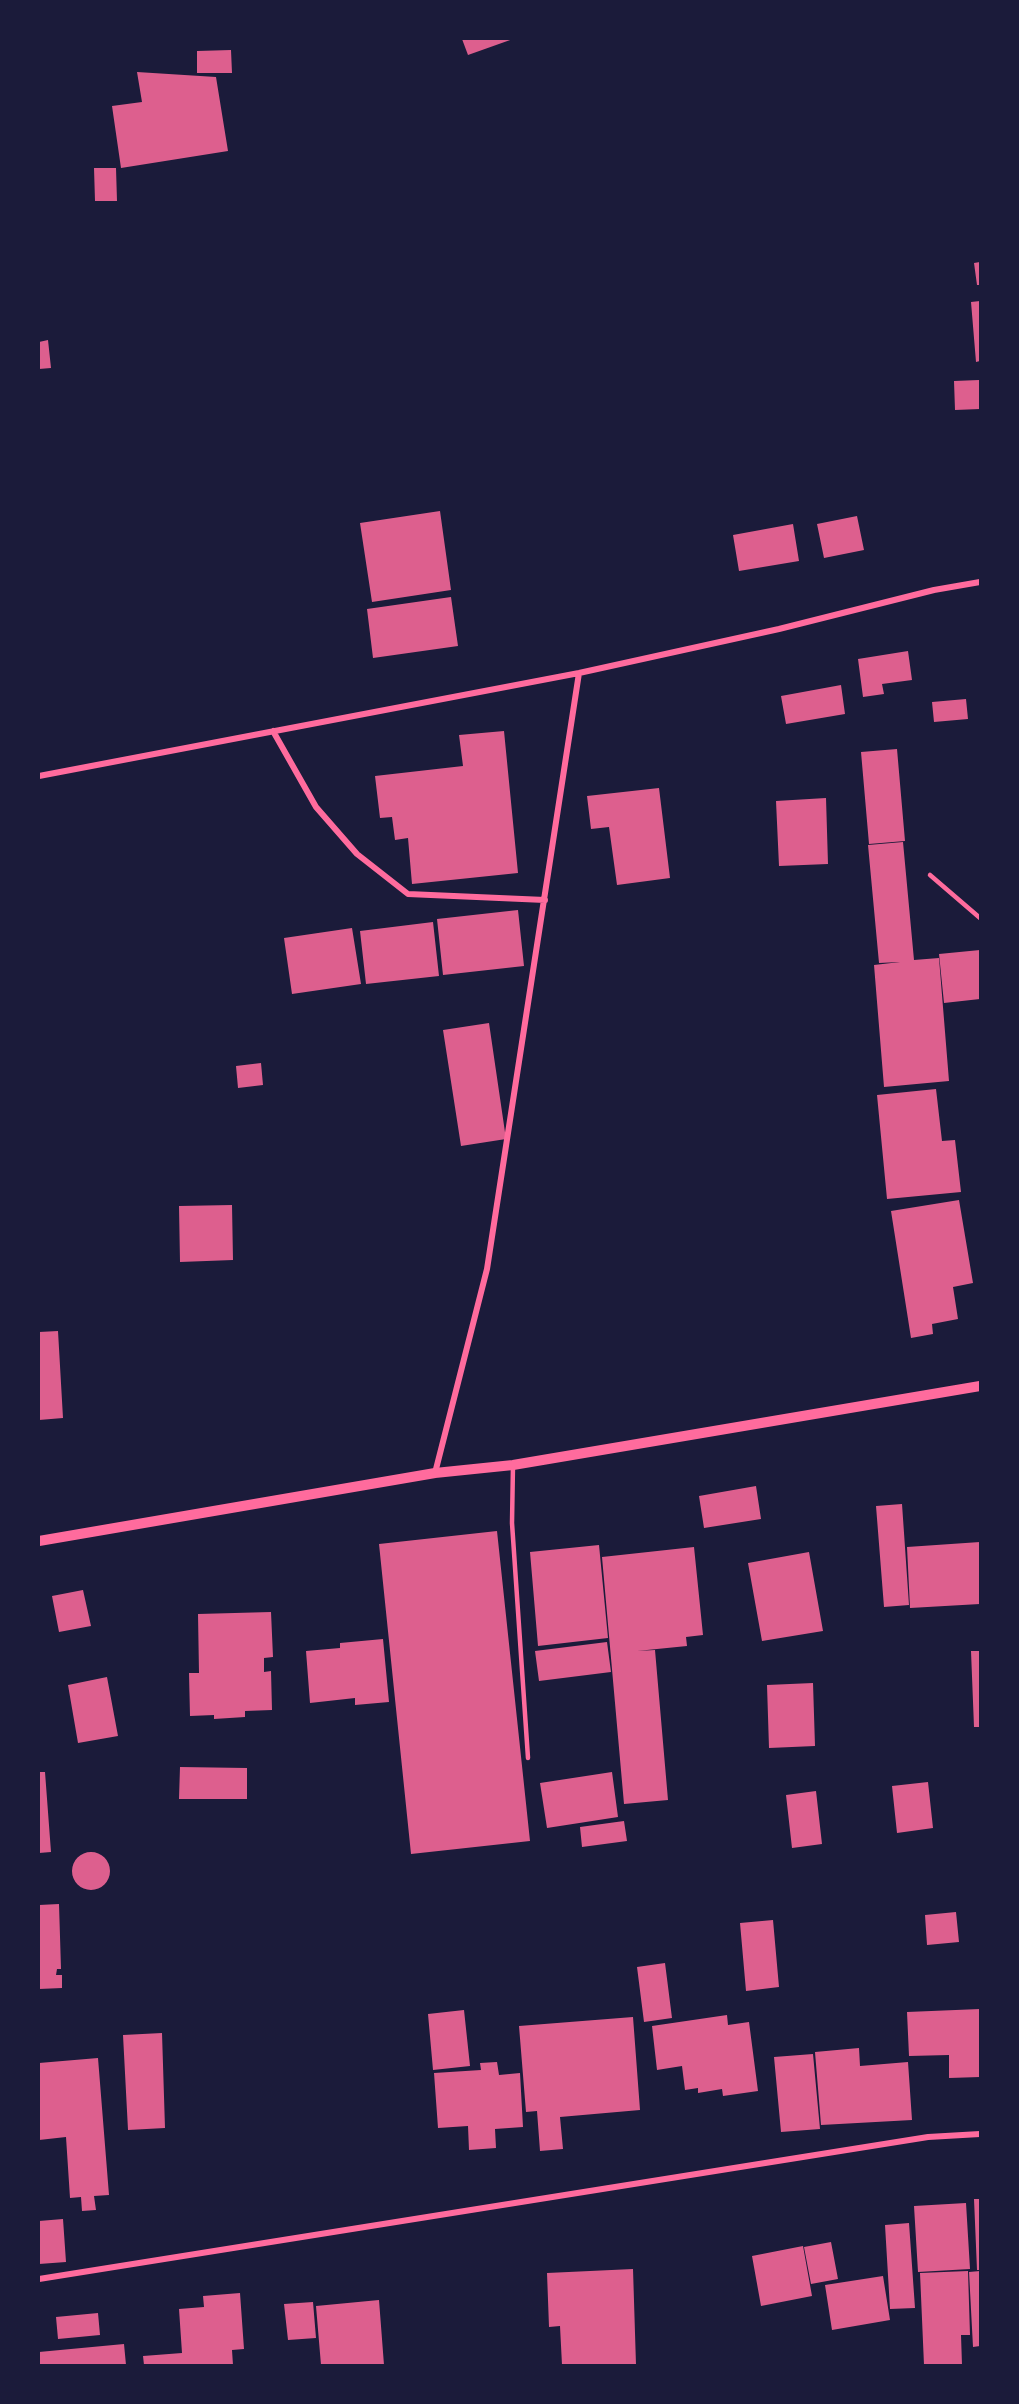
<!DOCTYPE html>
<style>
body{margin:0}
#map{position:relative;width:1019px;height:2404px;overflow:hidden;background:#1b1b3a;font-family:Quicksand,sans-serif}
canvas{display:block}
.frame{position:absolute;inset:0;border:40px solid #1b1b3a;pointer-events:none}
</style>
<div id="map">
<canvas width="1019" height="2404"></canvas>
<div class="frame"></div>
</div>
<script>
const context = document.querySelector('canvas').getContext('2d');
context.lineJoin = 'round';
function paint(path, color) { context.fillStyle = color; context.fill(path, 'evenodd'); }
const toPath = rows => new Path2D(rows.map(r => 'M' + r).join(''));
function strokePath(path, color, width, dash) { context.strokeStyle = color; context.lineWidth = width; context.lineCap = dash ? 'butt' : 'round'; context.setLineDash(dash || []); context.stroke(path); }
const building = toPath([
 [462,39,513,39,468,55],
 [231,50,232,73,197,73,197,51],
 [137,72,216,77,228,151,121,168,112,106,142,102],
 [94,168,116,168,117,201,95,201],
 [980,262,980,285,977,285,974,263],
 [980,301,980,361,976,362,971,302],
 [48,340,51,368,39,369,39,342],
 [979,380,980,409,955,410,954,381],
 [440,511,451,590,372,602,360,523],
 [857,516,864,550,824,558,817,524],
 [793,524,799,561,739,571,733,535],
 [451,597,458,646,373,658,367,609],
 [908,651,912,680,882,684,884,694,863,697,858,659],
 [841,685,845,714,786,724,781,696],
 [966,699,968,719,934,722,932,702],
 [504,731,518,873,412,884,408,838,395,840,392,817,380,818,375,776,463,766,459,735],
 [897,749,905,841,869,844,861,752],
 [659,788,670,878,617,885,609,827,591,829,587,796],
 [826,798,828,864,779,866,776,801],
 [903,842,914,960,939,958,949,1081,884,1087,874,965,900,962,879,963,868,845],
 [518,910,524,966,443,975,437,919],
 [433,922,439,976,366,984,360,931],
 [352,928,361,984,292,994,284,938],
 [980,950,980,999,944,1003,939,954],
 [489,1023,506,1139,461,1146,443,1030],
 [261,1063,263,1085,238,1088,236,1066],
 [936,1089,942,1141,955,1140,961,1192,887,1199,877,1095],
 [959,1200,973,1283,953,1287,958,1319,932,1324,933,1334,911,1338,891,1211],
 [232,1205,233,1260,180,1262,179,1206],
 [58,1331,63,1418,39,1420,39,1332],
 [756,1486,761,1519,704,1528,699,1496],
 [902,1504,909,1605,884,1607,876,1506],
 [497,1531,530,1841,411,1854,379,1544],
 [980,1542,980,1604,910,1608,907,1547],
 [599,1545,608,1638,538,1646,530,1552],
 [694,1547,703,1635,686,1637,687,1646,637,1651,655,1650,668,1800,624,1804,602,1557],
 [809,1552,823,1631,762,1641,748,1563],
 [83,1590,91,1626,59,1632,52,1596],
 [271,1612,273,1657,264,1658,264,1672,271,1671,272,1710,245,1711,245,1717,214,1719,214,1715,190,1716,189,1673,199,1673,198,1614],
 [383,1639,389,1702,355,1705,355,1698,310,1703,306,1651,340,1648,340,1643],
 [607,1642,611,1672,539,1681,535,1651],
 [971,1651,980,1651,980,1727,974,1727],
 [107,1677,118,1736,78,1743,68,1685],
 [813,1683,815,1746,769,1748,767,1685],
 [180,1767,247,1768,247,1799,179,1799],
 [39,1772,45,1772,51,1852,39,1853],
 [612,1772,618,1817,547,1828,540,1783],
 [928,1782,933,1828,897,1833,892,1786],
 [816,1791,822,1844,792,1848,786,1795],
 [624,1821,627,1841,582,1847,580,1827],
 '72 1871a19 19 0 1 1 38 0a19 19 0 1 1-38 0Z',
 [59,1904,61,1969,57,1969,56,1975,62,1975,62,1988,39,1989,39,1905],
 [956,1912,959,1942,927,1945,925,1915],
 [773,1920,779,1987,746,1991,740,1923],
 [665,1963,672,2018,644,2022,637,1967],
 [980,2009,980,2077,949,2078,949,2055,909,2056,907,2012],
 [464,2010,470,2066,433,2070,428,2014],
 [727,2015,728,2025,749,2022,758,2091,723,2096,722,2089,698,2093,698,2088,685,2090,682,2066,657,2070,652,2026],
 [633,2017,640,2110,560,2117,563,2149,540,2151,537,2111,526,2112,519,2026],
 [162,2033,165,2128,128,2130,123,2035],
 [859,2048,860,2066,908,2062,912,2120,821,2125,815,2052],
 [813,2054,820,2129,781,2132,774,2057],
 [98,2058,109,2195,94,2196,96,2210,82,2211,81,2197,70,2198,66,2137,39,2140,39,2063],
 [497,2062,499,2075,520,2073,523,2127,495,2129,496,2148,469,2150,468,2126,438,2128,434,2073,481,2070,480,2063],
 [974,2199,980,2199,980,2270,977,2270],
 [966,2203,970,2269,918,2272,914,2206],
 [63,2219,66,2262,39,2264,39,2221],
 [909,2223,915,2308,890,2309,885,2225],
 [831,2242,838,2279,811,2284,804,2247],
 [803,2246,812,2296,761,2306,752,2256],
 [633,2269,636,2365,562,2365,560,2326,549,2327,547,2273],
 [968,2271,970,2335,961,2335,962,2365,924,2365,920,2273],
 [980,2271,980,2346,973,2347,969,2272],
 [883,2276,890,2320,832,2330,825,2285],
 [240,2293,244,2349,232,2350,233,2365,144,2365,143,2356,182,2353,179,2309,204,2307,203,2296],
 [379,2300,384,2365,321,2365,316,2306],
 [313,2302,316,2338,288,2340,284,2304],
 [98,2313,100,2335,58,2339,56,2317],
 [124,2344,126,2365,39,2365,39,2352]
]);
const service = toPath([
 [930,875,980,918],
 [513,1465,512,1523,528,1758]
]);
const minor = toPath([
 [273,731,316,807,357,854,408,894,545,900],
 [39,776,579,673,779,629,934,590,980,582],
 [435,1473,487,1269,579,673],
 [39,2279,928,2137,980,2134]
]);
const tertiary = toPath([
 [39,1541,435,1473,513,1465,980,1386]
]);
paint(building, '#dd5f8e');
strokePath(service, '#ff6b9d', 4.5);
strokePath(minor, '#ff6b9d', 6);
strokePath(tertiary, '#ff6b9d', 10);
</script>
